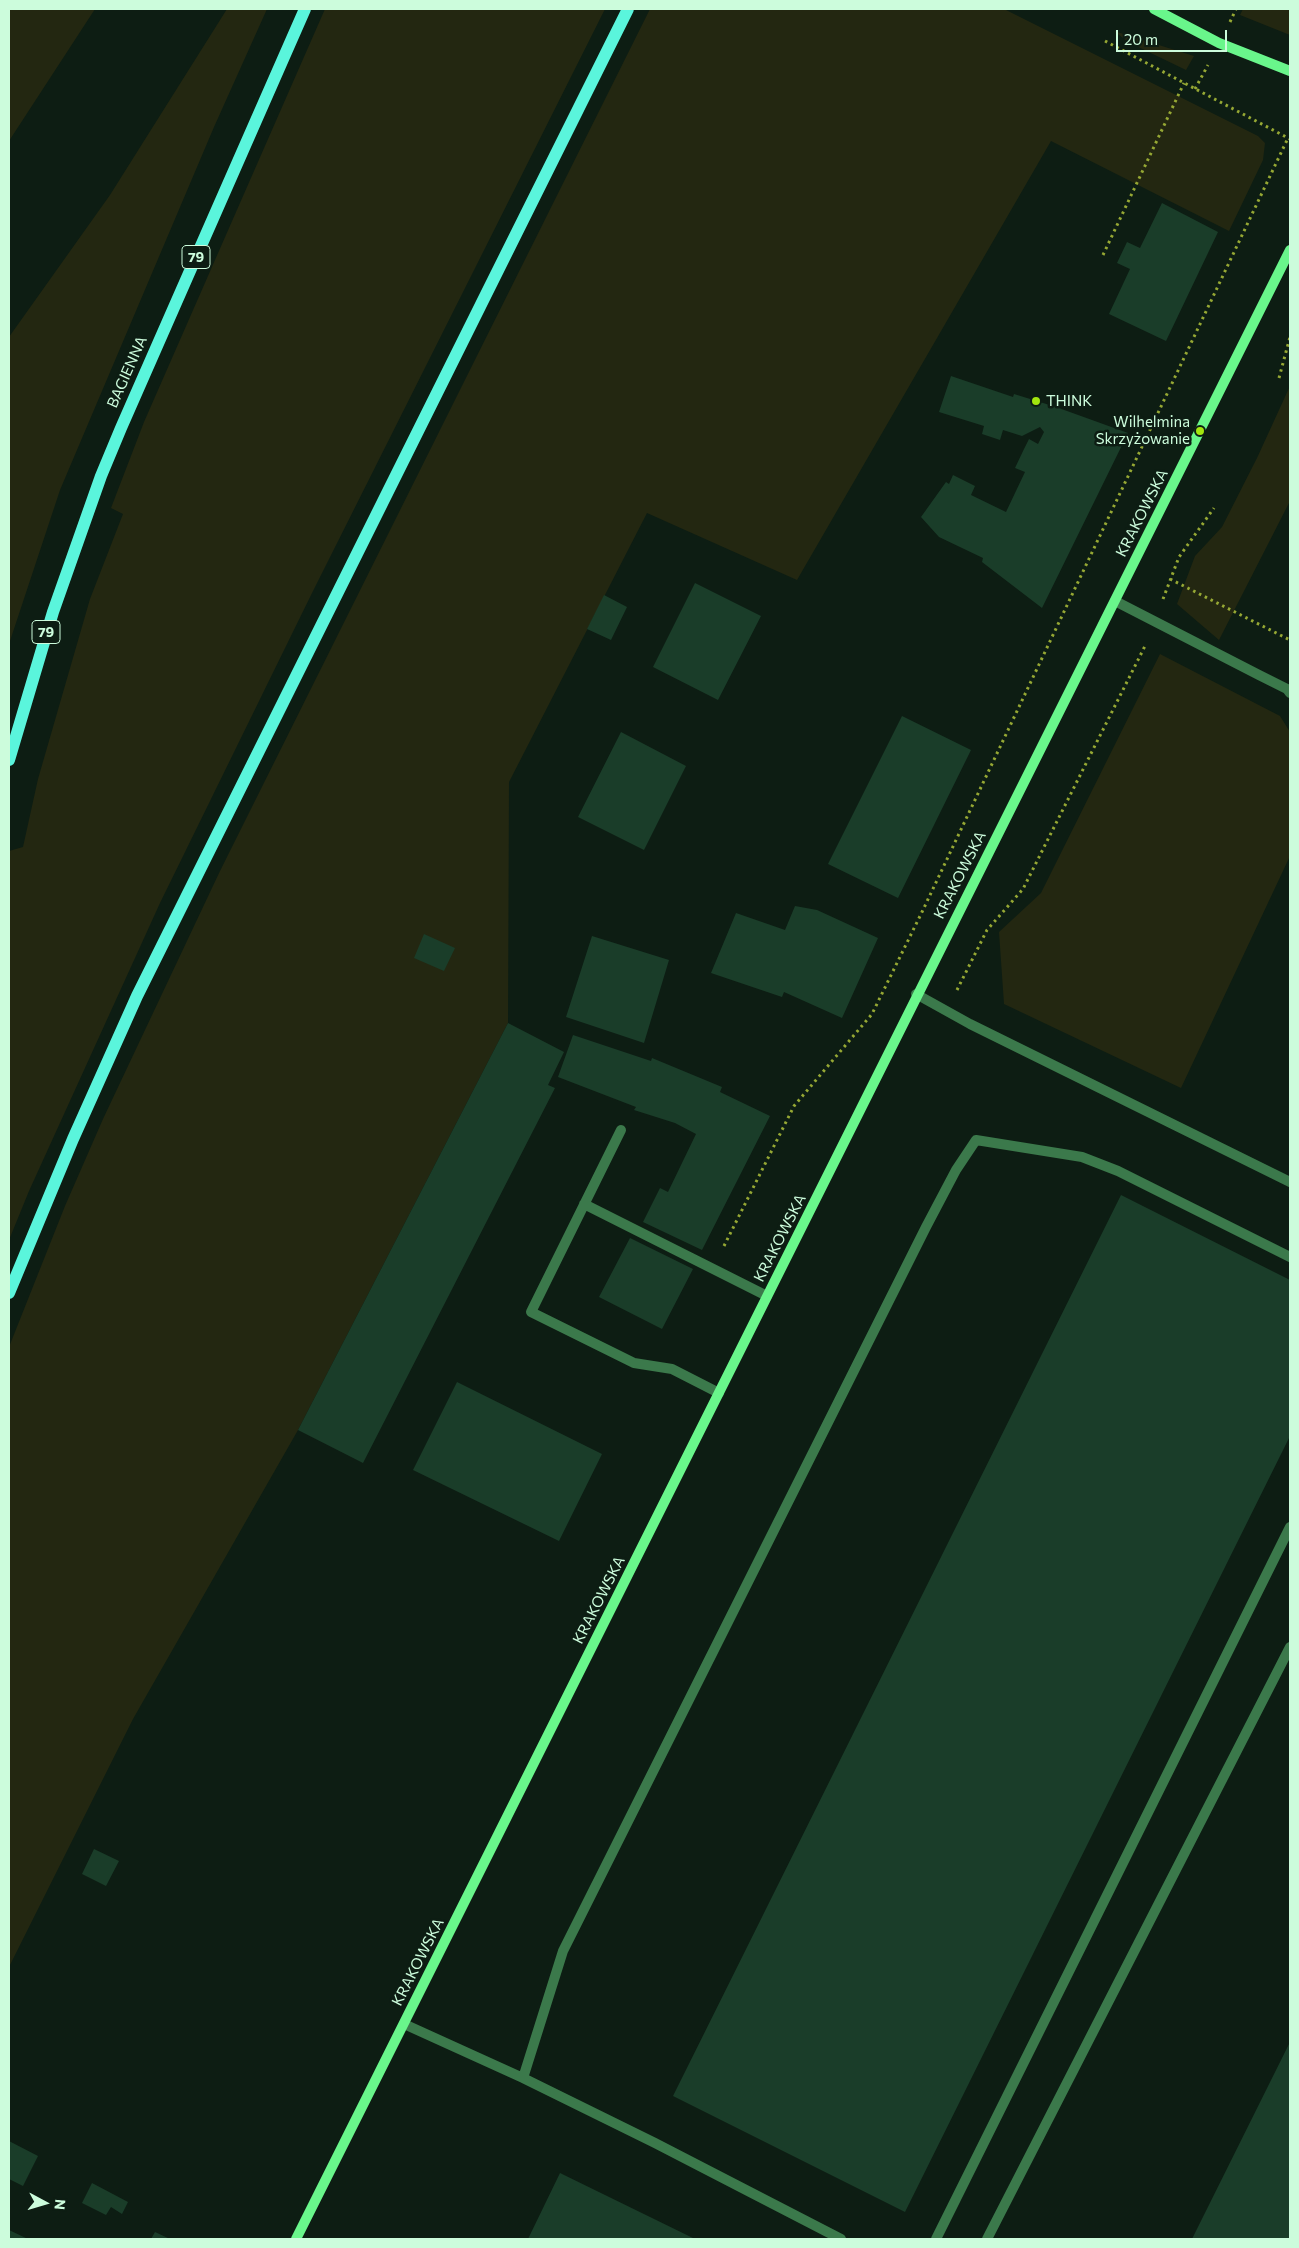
<!DOCTYPE html>
<meta charset="utf-8">
<style>
body{margin:0}
#map{position:relative;width:1299px;height:2248px;overflow:hidden;background:#0d1d13;font-family:Commissioner,sans-serif}
canvas{display:block}
.frame{position:absolute;inset:0;border:10px solid #ccfcdc;pointer-events:none}
.north{position:absolute;left:20px;top:2178px;width:50px;height:50px;-webkit-text-stroke:4px #0d1d13;paint-order:stroke;rotate:96deg;font-size:14px;font-weight:700;line-height:20px;text-align:center;color:#ccfcdc}
.north::after{content:'';display:block;margin:auto;width:18px;height:22px;background:#ccfcdc;clip-path:polygon(50% 0,100% 100%,50% 72%,0 100%)}
.scale{position:absolute;left:1116px;top:30px;width:111px;height:22px;box-sizing:border-box;border:2px solid #ccfcdc;border-top:0;padding-left:6px;font-size:15px;line-height:18px;white-space:nowrap;color:#ccfcdc;-webkit-text-stroke:4px #0d1d13;paint-order:stroke}
</style>
<div id="map">
<canvas width="1299" height="2248"></canvas>
<div class="frame"></div>
<div class="north">N</div>
<div class="scale">20 m</div>
</div>
<script>
const context = document.querySelector('canvas').getContext('2d');
context.lineJoin = 'round';
function paint(path, color) { context.fillStyle = color; context.fill(path, 'evenodd'); }
const toPath = rows => new Path2D(rows.map(r => 'M' + r).join(''));
function strokePath(path, color, width, dash) { context.strokeStyle = color; context.lineWidth = width; context.lineCap = dash ? 'butt' : 'round'; context.setLineDash(dash || []); context.stroke(path); }
function label(font, color, halo, rows, align = 'center') {
  context.font = font + ' Commissioner,sans-serif'; context.lineWidth = 5; context.setLineDash([]); context.textBaseline = 'middle'; context.strokeStyle = halo; context.fillStyle = color; for (const [text, x, y, turn = 0] of rows) {
    context.save(); context.translate(x, y); context.rotate((+turn || 0) * Math.PI / 180); context.textAlign = isNaN(turn) ? turn : align; if (halo) context.strokeText(text, 0, 0); context.fillText(text, 0, 0); context.restore();
  }
}
const green = toPath([
 [9,9,95,9,9,141],
 [227,9,267,9,214,127,60,490,9,644,9,337,110,195],
 [325,9,605,9,313,591,160,903,29,1191,9,1240,9,851,23,847,38,779,90,599,123,514,111,508,144,422],
 [650,9,1004,9,1258,136,1265,143,1263,160,1229,231,1051,141,797,580,647,513,509,782,508,1023,298,1430,133,1719,9,1967,9,1347,65,1206,103,1119,220,871],
 [1243,9,1290,9,1290,35,1240,15],
 [1114,31,1194,56,1186,70,1128,42],
 [1290,386,1290,501,1219,640,1177,604,1195,556,1222,527,1257,458],
 [1160,654,1280,716,1290,732,1290,856,1181,1088,1004,1004,999,932,1041,893]
]);
const building = toPath([
 [1162,203,1218,232,1166,341,1109,314,1130,269,1117,263,1127,242,1140,248],
 [951,376,1013,397,1014,394,1056,407,1128,433,1042,608,982,562,983,558,939,537,921,517,946,482,949,484,953,475,975,486,971,495,1006,512,1025,472,1015,468,1024,449,1029,439,1038,444,1044,432,1040,427,1022,436,1003,430,1000,440,982,434,984,426,939,412],
 [695,583,761,616,718,700,653,667],
 [604,595,627,607,611,640,587,629],
 [902,716,971,750,898,898,828,864],
 [621,732,686,766,644,850,578,817],
 [795,906,817,910,878,938,842,1018,784,992,782,997,711,973,736,913,785,930],
 [424,934,455,948,444,971,414,958],
 [592,936,669,960,644,1043,566,1017],
 [508,1023,564,1052,548,1085,555,1088,363,1463,298,1430],
 [573,1035,651,1061,652,1058,722,1087,720,1092,770,1116,702,1250,643,1222,660,1188,668,1192,696,1134,675,1123,634,1110,636,1107,558,1077],
 [1121,1195,1290,1280,1290,1436,905,2212,673,2096],
 [630,1238,693,1269,662,1329,599,1297],
 [457,1382,602,1454,559,1541,413,1470],
 [94,1849,119,1861,106,1886,82,1874],
 [1290,2042,1290,2239,1192,2239],
 [9,2141,38,2156,23,2186,9,2179],
 [560,2173,695,2239,528,2239],
 [92,2183,128,2202,122,2214,111,2207,106,2215,82,2203],
 [9,2230,28,2239,9,2239],
 [155,2232,170,2239,151,2239]
]);
const path = toPath([
 [1230,22,1236,9],
 [1105,41,1290,139],
 [1195,89,1208,65],
 [1103,255,1184,83],
 [1279,378,1290,337],
 [1170,579,1290,640],
 [1163,599,1179,557,1214,508],
 [957,990,987,930,1023,889,1146,644],
 [724,1246,794,1106,872,1014,922,912,1288,138]
]);
const lane = toPath([
 [1115,601,1259,675,1287,689,1290,693],
 [916,994,970,1024,1290,1182],
 [621,1130,531,1312,634,1363,672,1369,719,1393],
 [584,1204,767,1296],
 [404,2024,523,2078,655,2143,841,2239],
 [523,2078,563,1951,926,1227,956,1170,976,1140,1082,1157,1118,1171,1290,1257],
 [936,2239,1290,1527],
 [987,2239,1290,1647]
]);
const secondary = toPath([
 [1154,9,1219,43,1290,71],
 [296,2239,1290,250]
]);
const primary = toPath([
 [9,760,53,612,101,476,121,428,305,9],
 [9,1293,73,1139,137,996,628,9]
]);
const markers = [
 [1036,401,5,"#a2e60e"],
 [1200,431,5,"#a2e60e"]
];
const shields = [
 [196,257,28],
 [46,632,28]
];
const shieldNames = [
 ["79",196,257],
 ["79",46,632]
];
const streetNames = [
 ["BAGIENNA",127,372,-66],
 ["KRAKOWSKA",1142,513,-63],
 ["KRAKOWSKA",960,875,-63],
 ["KRAKOWSKA",780,1238,-63],
 ["KRAKOWSKA",599,1600,-63],
 ["KRAKOWSKA",418,1962,-63]
];
const poiNames = [
 ["THINK",1046,401],
 ["Wilhelmina",1190,422,"right"],
 ["Skrzyżowanie",1190,439,"right"]
];
paint(green, '#232711');
paint(building, '#1a3d29');
strokePath(path, '#96a834', 3, [2.5, 4]);
strokePath(lane, '#3b794b', 10);
strokePath(secondary, '#69f68b', 10);
strokePath(primary, '#5af5dc', 12);
for (const [x, y, r, color] of markers) { const dot = new Path2D(); dot.arc(x, y, r, 0, 2 * Math.PI); context.fillStyle = color; context.fill(dot); strokePath(dot, '#0d1d13', 2); }
for (const [x, y, w] of shields) { const box = new Path2D(); box.roundRect(x - w / 2, y - 11.5, w, 23, 4); context.fillStyle = '#0d1d13'; context.fill(box); strokePath(box, '#ccfcdc', 1); }
label('bold 14px', '#ccfcdc', null, shieldNames);
label('15px', '#ccfcdc', '#0d1d13', streetNames);
label('15px', '#ccfcdc', '#0d1d13', poiNames, 'left');
</script>
